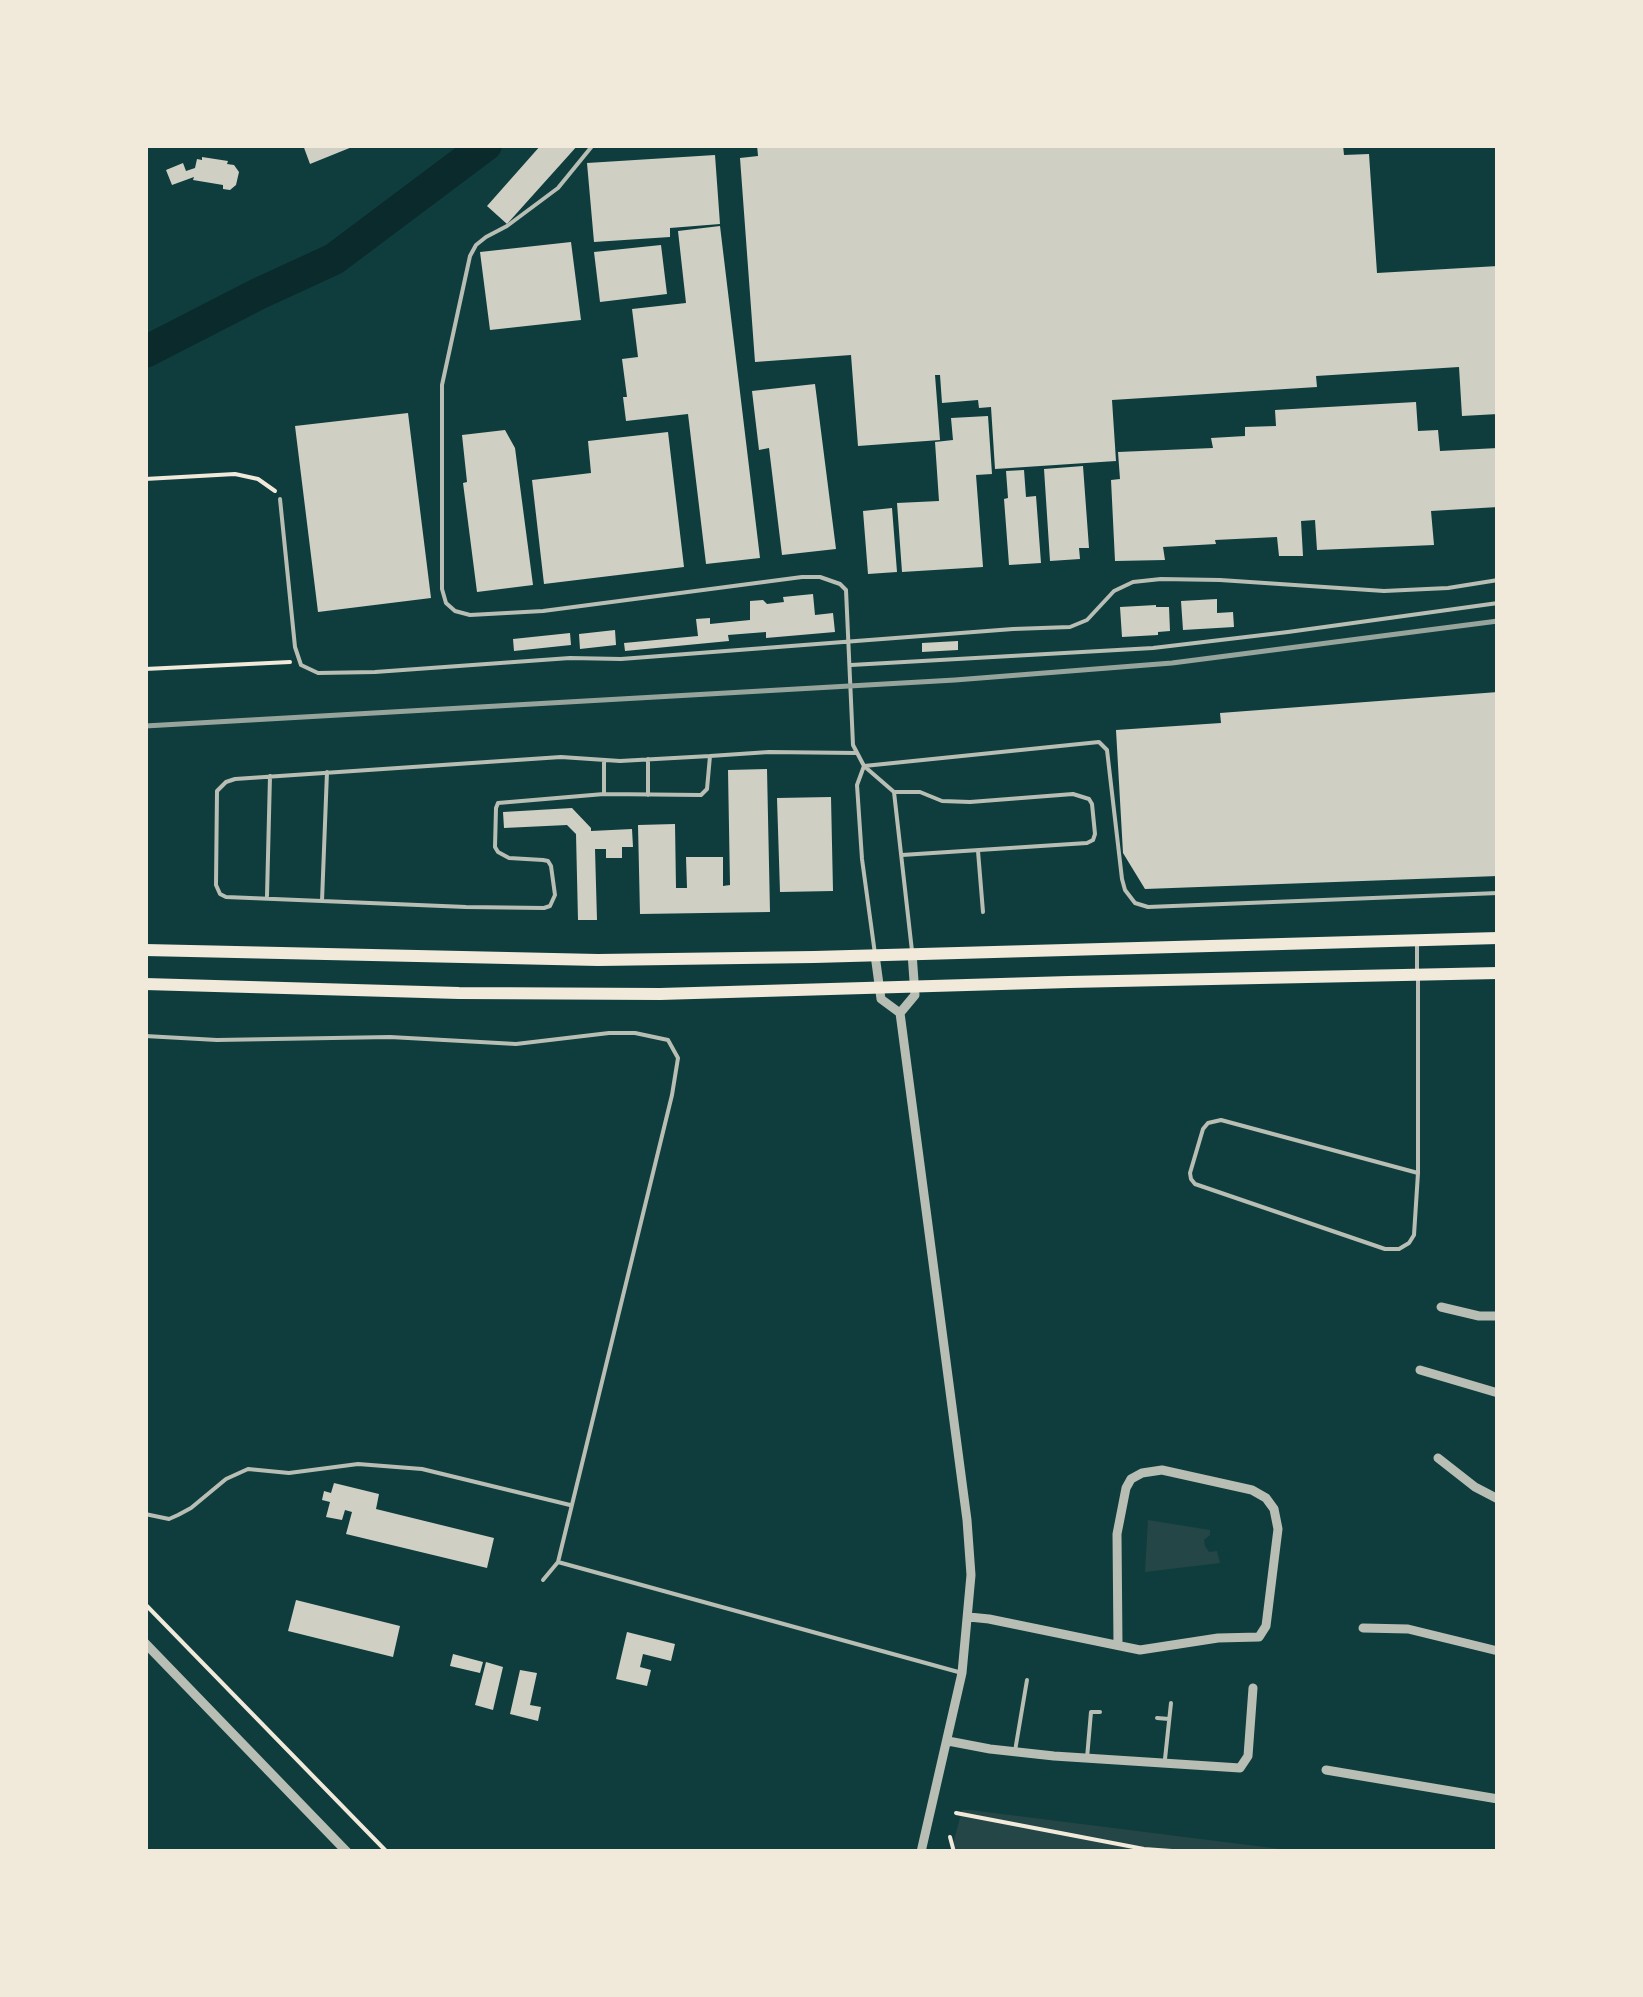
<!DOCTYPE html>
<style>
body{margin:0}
#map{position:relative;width:1643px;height:1997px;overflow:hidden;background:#0f3d3e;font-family:"PT Serif",serif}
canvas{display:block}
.frame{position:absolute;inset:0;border:148px solid #f1e9da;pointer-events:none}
</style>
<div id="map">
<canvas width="1643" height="1997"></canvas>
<div class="frame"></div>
</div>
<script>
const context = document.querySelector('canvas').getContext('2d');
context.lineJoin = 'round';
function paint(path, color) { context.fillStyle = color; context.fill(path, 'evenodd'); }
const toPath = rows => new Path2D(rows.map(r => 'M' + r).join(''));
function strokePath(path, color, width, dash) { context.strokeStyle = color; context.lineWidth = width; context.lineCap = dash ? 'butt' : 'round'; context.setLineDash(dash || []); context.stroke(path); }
const green = toPath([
 [1148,1520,1210,1530,1210,1535,1204,1540,1205,1546,1209,1552,1217,1551,1220,1563,1145,1572],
 [962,1810,970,1810,1304,1852,951,1852]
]);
const river = toPath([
 [145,352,258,294,334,259,486,145]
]);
const building = toPath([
 [303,145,357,145,310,164],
 [541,145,578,145,507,224,487,206],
 [757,145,1343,145,1344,155,1369,154,1377,273,1498,266,1498,414,1462,416,1459,367,1316,376,1317,387,1112,400,1116,461,995,469,991,407,979,408,978,400,942,403,940,375,935,375,940,440,858,446,851,355,755,362,740,158,758,156],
 [715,155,720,224,670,228,670,237,594,242,587,163],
 [202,157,228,161,227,164,234,165,239,172,236,185,230,190,223,189,223,185,193,180,194,177,172,185,166,170,183,163,186,171,195,168,197,159,202,160],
 [720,226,760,558,706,564,688,414,626,421,623,397,627,397,622,359,638,357,632,309,686,303,678,231],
 [571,242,581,320,490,330,480,252],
 [661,245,667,294,600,302,594,252],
 [815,384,836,549,782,555,769,448,759,450,752,391],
 [1416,402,1418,431,1438,430,1440,451,1498,448,1498,507,1431,511,1434,545,1317,550,1315,520,1301,521,1303,556,1279,556,1277,537,1215,540,1216,544,1163,547,1165,560,1115,561,1111,480,1120,479,1118,452,1213,448,1211,438,1245,436,1245,427,1276,426,1275,410],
 [408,413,431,598,318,612,295,426],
 [988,416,992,474,976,475,983,567,902,572,897,503,939,501,935,442,953,440,951,418],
 [505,430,515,448,533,585,477,592,463,483,467,482,462,435],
 [668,432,684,567,544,584,532,480,591,473,588,441],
 [1083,466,1089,548,1079,548,1080,559,1050,561,1044,469],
 [1024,470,1026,497,1036,496,1041,563,1009,565,1004,499,1008,498,1006,471],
 [892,508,897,572,868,574,863,511],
 [813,594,815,615,833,613,835,632,766,638,766,632,728,635,729,641,625,651,624,643,698,636,696,619,710,618,710,624,750,620,750,601,763,600,767,604,784,602,783,597],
 [1217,599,1217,613,1233,612,1234,627,1183,630,1181,601],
 [1156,605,1156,607,1169,607,1170,631,1158,632,1158,635,1122,637,1120,607],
 [615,630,616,645,580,649,579,634],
 [570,633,571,645,514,651,513,639],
 [958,641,958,650,922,652,922,643],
 [1498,692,1498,876,1145,889,1123,853,1116,730,1221,723,1220,713],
 [767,769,770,912,640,914,638,825,675,824,676,888,687,888,686,857,723,857,723,886,730,885,728,770],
 [831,797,833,891,780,892,777,798],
 [572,808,591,828,591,831,632,829,633,847,622,847,622,858,606,858,606,849,595,849,597,920,578,920,576,834,567,825,504,828,503,812],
 [334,1483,379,1494,376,1509,494,1538,487,1568,346,1534,352,1512,345,1510,342,1520,326,1517,330,1502,322,1500,324,1491,331,1493],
 [296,1600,400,1626,393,1657,288,1631],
 [627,1632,675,1644,671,1661,643,1654,640,1667,651,1670,647,1686,616,1679],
 [453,1654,483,1662,480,1673,450,1666],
 [486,1662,503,1667,493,1710,475,1705],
 [520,1670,537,1673,530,1705,541,1707,538,1721,510,1714]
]);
const path = toPath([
 [145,479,235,474,258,479,275,491],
 [145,669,290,662],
 [145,1604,387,1852],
 [956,1813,1144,1849,1186,1852],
 [950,1837,954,1852]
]);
const service = toPath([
 [593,145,558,188,507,226,486,237,476,245,470,256,442,385,442,589,446,603,455,611,470,615,543,611,802,577,820,577,840,584,846,590,853,745,864,766,894,792,920,792,942,801,970,802,1073,794,1089,799,1092,804,1095,834,1093,840,1087,843,902,855],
 [280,499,295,647,301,665,318,673,375,672,570,658,621,659,1013,629,1070,627,1087,620,1114,591,1133,582,1161,579,1220,580,1384,591,1448,588,1498,580],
 [851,665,1153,648,1288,632,1498,603],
 [710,756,707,789,701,795,604,794,498,803,496,808,495,847,498,852,509,858,543,860,548,861,551,866,555,895,550,906,544,908,466,907,226,897,220,894,216,885,217,791,226,782,235,779,561,757,620,761,710,756,769,752,857,753],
 [648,759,648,795],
 [864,766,1099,742,1107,750,1122,879,1125,890,1135,903,1148,907,1498,893],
 [864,766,857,785,862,859,875,954],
 [894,792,912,951],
 [604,794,604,761],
 [978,851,983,912],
 [267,896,270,776],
 [322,901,327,772],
 [1417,945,1417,970],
 [1418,980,1418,1173,1414,1235,1409,1243,1399,1249,1385,1249,1195,1184,1191,1179,1190,1173,1203,1129,1208,1123,1221,1120,1418,1173],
 [145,1036,217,1040,390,1037,516,1044,609,1033,635,1033,668,1040,678,1058,672,1095,558,1562,543,1580],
 [145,1514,169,1519,178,1515,191,1508,226,1479,248,1469,289,1473,358,1464,422,1469,570,1505],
 [558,1562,962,1673],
 [1157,1718,1169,1719],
 [1015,1751,1027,1680],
 [1087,1758,1091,1712,1100,1712],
 [1165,1759,1171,1703]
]);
const minor = toPath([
 [875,955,881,999,900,1013],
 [900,1013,967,1520,971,1575,962,1673,921,1852],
 [900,1013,915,995,912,953],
 [1441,1307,1479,1316,1498,1316],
 [1420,1370,1498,1393],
 [1438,1458,1475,1487,1498,1499],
 [969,1617,989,1619,1140,1650,1218,1638,1259,1637,1266,1626,1278,1529,1274,1509,1266,1498,1252,1490,1162,1470,1142,1473,1131,1479,1126,1488,1117,1534,1118,1645],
 [1363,1628,1408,1629,1498,1651],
 [145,1643,347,1852],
 [948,1741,990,1749,1054,1756,1240,1768,1248,1756,1253,1688],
 [1326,1770,1498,1799]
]);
const secondary = toPath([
 [145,950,598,960,814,957,1498,938],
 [145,984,459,993,660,994,1069,982,1498,973]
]);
const rail = toPath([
 [145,726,955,680,1172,663,1498,621]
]);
paint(green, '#244646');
strokePath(river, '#0a2a2b', 32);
paint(building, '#cfcfc3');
strokePath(path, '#f1e9da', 4);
strokePath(service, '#b8beb3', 4);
strokePath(minor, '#b8beb3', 9);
strokePath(secondary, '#f1e9da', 12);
strokePath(rail, '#97a49c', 5);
</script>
